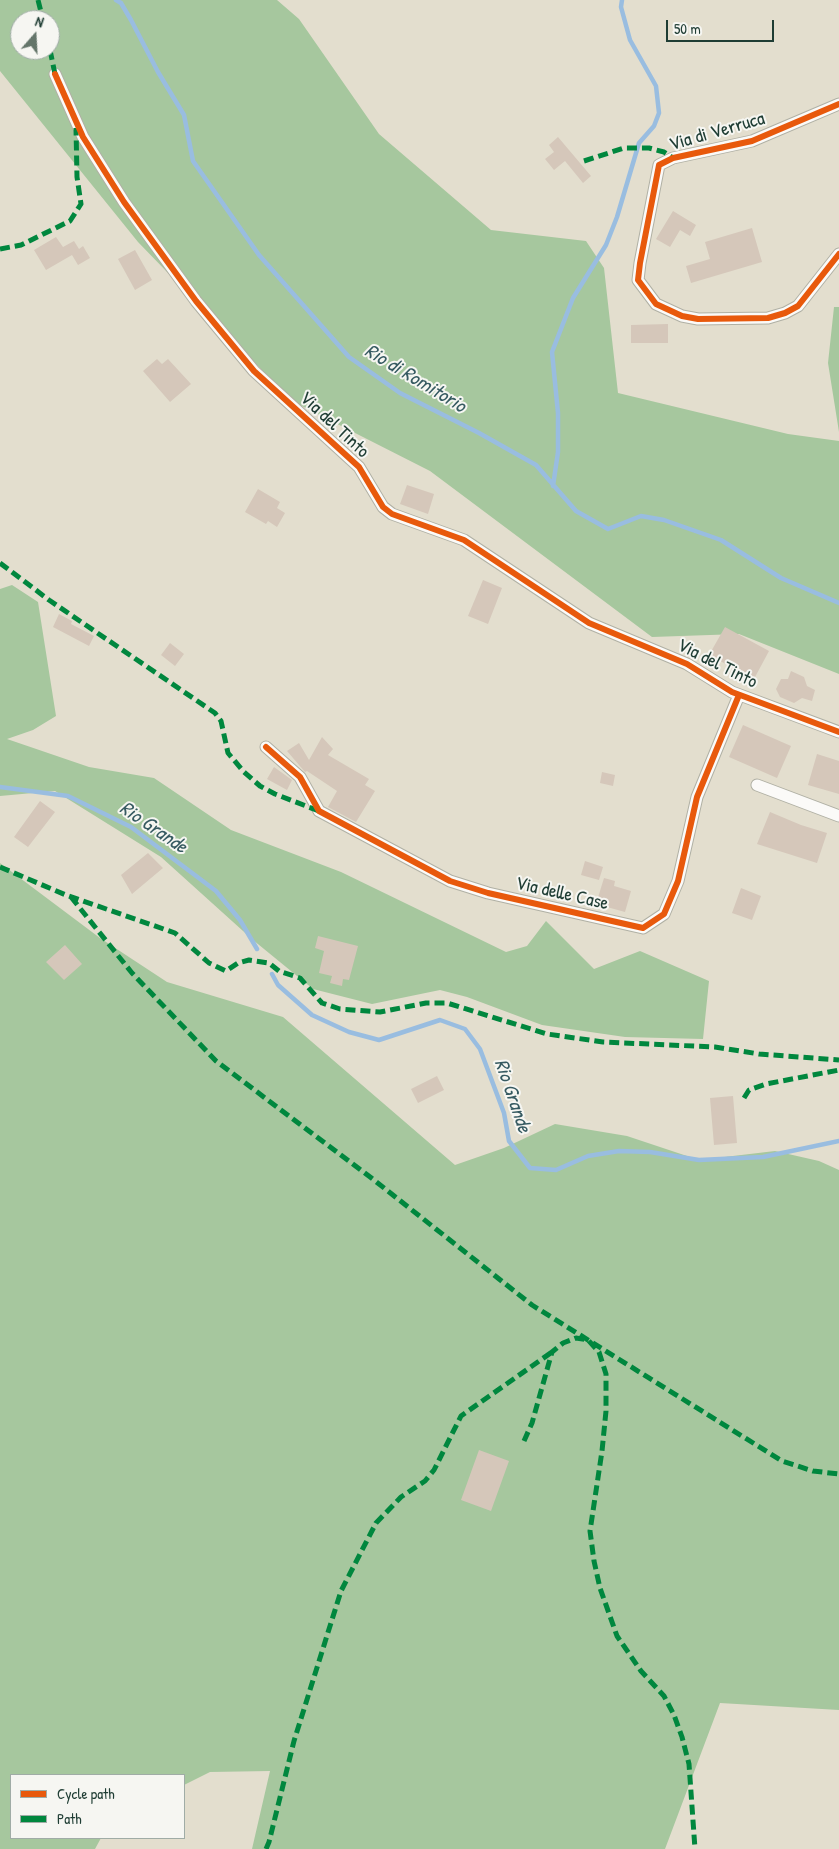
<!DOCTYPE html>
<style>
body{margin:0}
#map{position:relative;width:839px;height:1849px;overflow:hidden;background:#e3dece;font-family:"Patrick Hand",sans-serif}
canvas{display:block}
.legend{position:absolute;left:10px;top:1774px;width:175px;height:65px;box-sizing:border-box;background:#f6f6f2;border:1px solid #a0aca6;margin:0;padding:6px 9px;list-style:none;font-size:15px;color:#1f3d34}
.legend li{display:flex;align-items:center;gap:10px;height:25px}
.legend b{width:25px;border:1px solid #a0aca6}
.north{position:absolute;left:10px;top:10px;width:50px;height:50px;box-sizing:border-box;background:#f6f6f2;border:1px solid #a0aca6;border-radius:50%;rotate:19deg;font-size:14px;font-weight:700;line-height:20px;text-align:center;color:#1f3d34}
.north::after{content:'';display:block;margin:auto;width:18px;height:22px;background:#64756a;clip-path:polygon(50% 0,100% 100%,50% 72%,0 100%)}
.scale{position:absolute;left:666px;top:20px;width:108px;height:22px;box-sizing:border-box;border:2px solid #1f3d34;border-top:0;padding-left:6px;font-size:15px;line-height:18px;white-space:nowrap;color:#1f3d34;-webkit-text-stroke:4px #f6f6f2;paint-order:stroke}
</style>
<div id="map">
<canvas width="839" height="1849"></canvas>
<ul class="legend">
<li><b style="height:6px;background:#e8590c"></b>Cycle path</li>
<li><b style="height:6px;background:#00873e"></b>Path</li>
</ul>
<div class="north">N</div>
<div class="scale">50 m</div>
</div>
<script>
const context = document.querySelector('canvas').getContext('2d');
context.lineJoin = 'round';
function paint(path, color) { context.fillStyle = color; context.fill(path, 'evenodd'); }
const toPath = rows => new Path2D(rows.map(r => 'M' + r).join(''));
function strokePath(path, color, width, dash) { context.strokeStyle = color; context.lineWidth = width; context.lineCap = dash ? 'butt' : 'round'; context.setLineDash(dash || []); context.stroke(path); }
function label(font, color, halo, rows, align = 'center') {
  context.font = font + ' "Patrick Hand",sans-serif'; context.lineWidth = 4; context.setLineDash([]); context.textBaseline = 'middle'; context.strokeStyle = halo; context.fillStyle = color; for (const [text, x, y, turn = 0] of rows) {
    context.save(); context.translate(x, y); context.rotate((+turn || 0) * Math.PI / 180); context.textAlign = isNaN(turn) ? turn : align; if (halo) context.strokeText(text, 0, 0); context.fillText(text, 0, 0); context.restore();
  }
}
const forest = toPath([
 [0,0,277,0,299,19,379,134,491,230,586,241,604,268,618,393,788,434,839,441,839,674,739,634,652,637,430,471,292,401,138,242,0,71],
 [20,20,50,20,50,50,20,50],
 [834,307,839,307,839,432,828,363],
 [12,585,38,602,56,716,33,730,7,739,89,767,154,778,231,830,341,872,506,952,527,946,546,921,594,969,640,951,709,981,703,1039,625,1037,542,1025,467,997,440,990,372,1004,313,989,253,940,161,857,55,791,0,796,0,589],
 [0,863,100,938,167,982,283,1017,455,1165,504,1148,555,1124,627,1136,699,1160,775,1151,819,1161,839,1170,839,1710,720,1703,665,1849,252,1849,270,1771,210,1772,184,1785,184,1775,11,1775,11,1838,101,1838,95,1849,0,1849]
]);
const stream = toPath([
 [116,0,121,3,131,20,158,72,184,115,193,161,259,255,349,357,400,393,479,433,536,465,576,511,608,529,641,516,664,520,721,540,781,578,839,603],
 [553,486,558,452,558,413,552,352,573,298,606,245,617,217,639,143,654,126,659,113,656,86,630,40,621,7,622,0],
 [0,787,68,796,131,827,216,891,240,920,257,949],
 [272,974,278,985,312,1015,349,1032,379,1040,440,1020,465,1029,480,1049,504,1113,509,1141,530,1168,556,1170,588,1156,619,1151,650,1152,699,1160,763,1157,839,1141]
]);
const building = toPath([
 [558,137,591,176,583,183,565,161,554,170,545,159,554,152,549,145],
 [673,211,696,225,690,236,680,230,670,247,656,239],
 [752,228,762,262,691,283,686,266,710,259,705,242],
 [56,237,63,247,74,241,79,249,83,246,90,258,78,265,72,255,46,270,34,250],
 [135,250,152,280,135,290,118,259],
 [668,324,668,343,631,343,631,325],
 [157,359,162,364,168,359,191,384,170,402,143,371],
 [407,485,434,494,428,514,400,504],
 [258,489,280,502,277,508,285,513,277,527,268,521,266,524,245,512],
 [483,580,502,588,488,624,468,616],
 [59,614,72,621,71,624,94,636,89,646,53,627],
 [725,627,769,651,754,679,709,655],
 [170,643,184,654,175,666,161,655],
 [791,671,804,677,807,686,815,690,812,701,802,698,794,703,780,697,776,689,781,679,788,679],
 [743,725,791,746,777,778,729,757],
 [322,737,333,749,328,755,369,779,365,785,375,791,356,822,328,807,337,791,307,771,305,772,287,751,299,743,309,760],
 [817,754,839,761,839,794,808,785],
 [274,767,292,780,287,790,267,779],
 [602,772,615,775,613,786,600,783],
 [40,801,55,812,28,847,14,837],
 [770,812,801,825,827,833,817,863,757,844],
 [148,853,163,868,132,894,121,875],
 [585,861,603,867,599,880,581,875],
 [604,878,615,881,614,886,631,891,625,912,596,904],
 [741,888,761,896,752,920,732,913],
 [318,936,358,946,349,980,343,979,342,986,330,983,332,976,319,973,324,951,315,948],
 [65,945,82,964,64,980,46,962],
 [437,1076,444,1090,418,1103,411,1089],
 [733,1096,737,1143,714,1145,710,1098],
 [479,1450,509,1461,491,1511,461,1500]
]);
const minor = toPath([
 [55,74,83,137,124,202,196,301,254,371,359,467,383,507,392,514,464,540,589,623,687,664,732,692,839,732],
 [839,104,752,141,673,158,659,165,640,263,638,280,656,304,682,316,698,319,768,318,785,313,798,306,839,254],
 [266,747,300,777,319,811,450,881,488,893,643,928,664,914,678,881,697,797,739,695],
 [757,785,839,816]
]);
const quiet = toPath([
 [38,0,43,20],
 [50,50,55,74],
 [584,161,624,148,649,148,664,152,673,158],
 [0,249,21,245,70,221,81,204,77,177,76,128],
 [0,563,49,600,215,713,221,721,228,753,244,772,260,786,275,794,319,811],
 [0,867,66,895,175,933,209,963,226,971,238,963,249,960,269,963,279,971,300,978,322,1003,340,1009,380,1012,426,1003,447,1003,547,1034,603,1042,715,1047,759,1054,839,1060],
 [71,897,132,973,216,1061,374,1180,532,1305,782,1461,813,1471,839,1474],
 [744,1098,749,1090,766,1084,839,1070],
 [524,1441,532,1423,552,1352,563,1343,576,1338,588,1340,599,1352,606,1374,606,1411,602,1451,590,1531,594,1561,600,1588,617,1636,641,1671,664,1696,674,1715,682,1737,689,1764,695,1849],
 [266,1849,269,1842,294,1741,341,1591,376,1523,401,1497,425,1481,434,1470,461,1416,552,1352]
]);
const cycleway = toPath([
 [55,74,83,137,124,202,196,301,254,371,359,467,383,507,392,514,464,540,589,623,687,664,732,692,839,732],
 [839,104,752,141,673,158,659,165,640,263,638,280,656,304,682,316,698,319,768,318,785,313,798,306,839,254],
 [266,747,300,777,319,811,450,881,488,893,643,928,664,914,678,881,697,797,739,695]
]);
const streetNames = [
 ["Via di Verruca",717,132,-16],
 ["Via del Tinto",334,425,43],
 ["Via del Tinto",717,664,27],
 ["Via delle Case",562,894,13]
];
const waterNames = [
 ["Rio di Romitorio",415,379,31],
 ["Rio Grande",153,828,34],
 ["Rio Grande",512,1096,71]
];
paint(forest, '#a6c79e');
strokePath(stream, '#99bde0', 4.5);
paint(building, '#d5c7ba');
strokePath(minor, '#b0b0a4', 13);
strokePath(minor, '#fbfaf8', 11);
strokePath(quiet, '#00873e', 5, [10, 5]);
strokePath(cycleway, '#e8590c', 6);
label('19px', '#1f3d34', '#f6f6f2', streetNames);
label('italic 20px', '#365a61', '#f6f6f2', waterNames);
</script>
